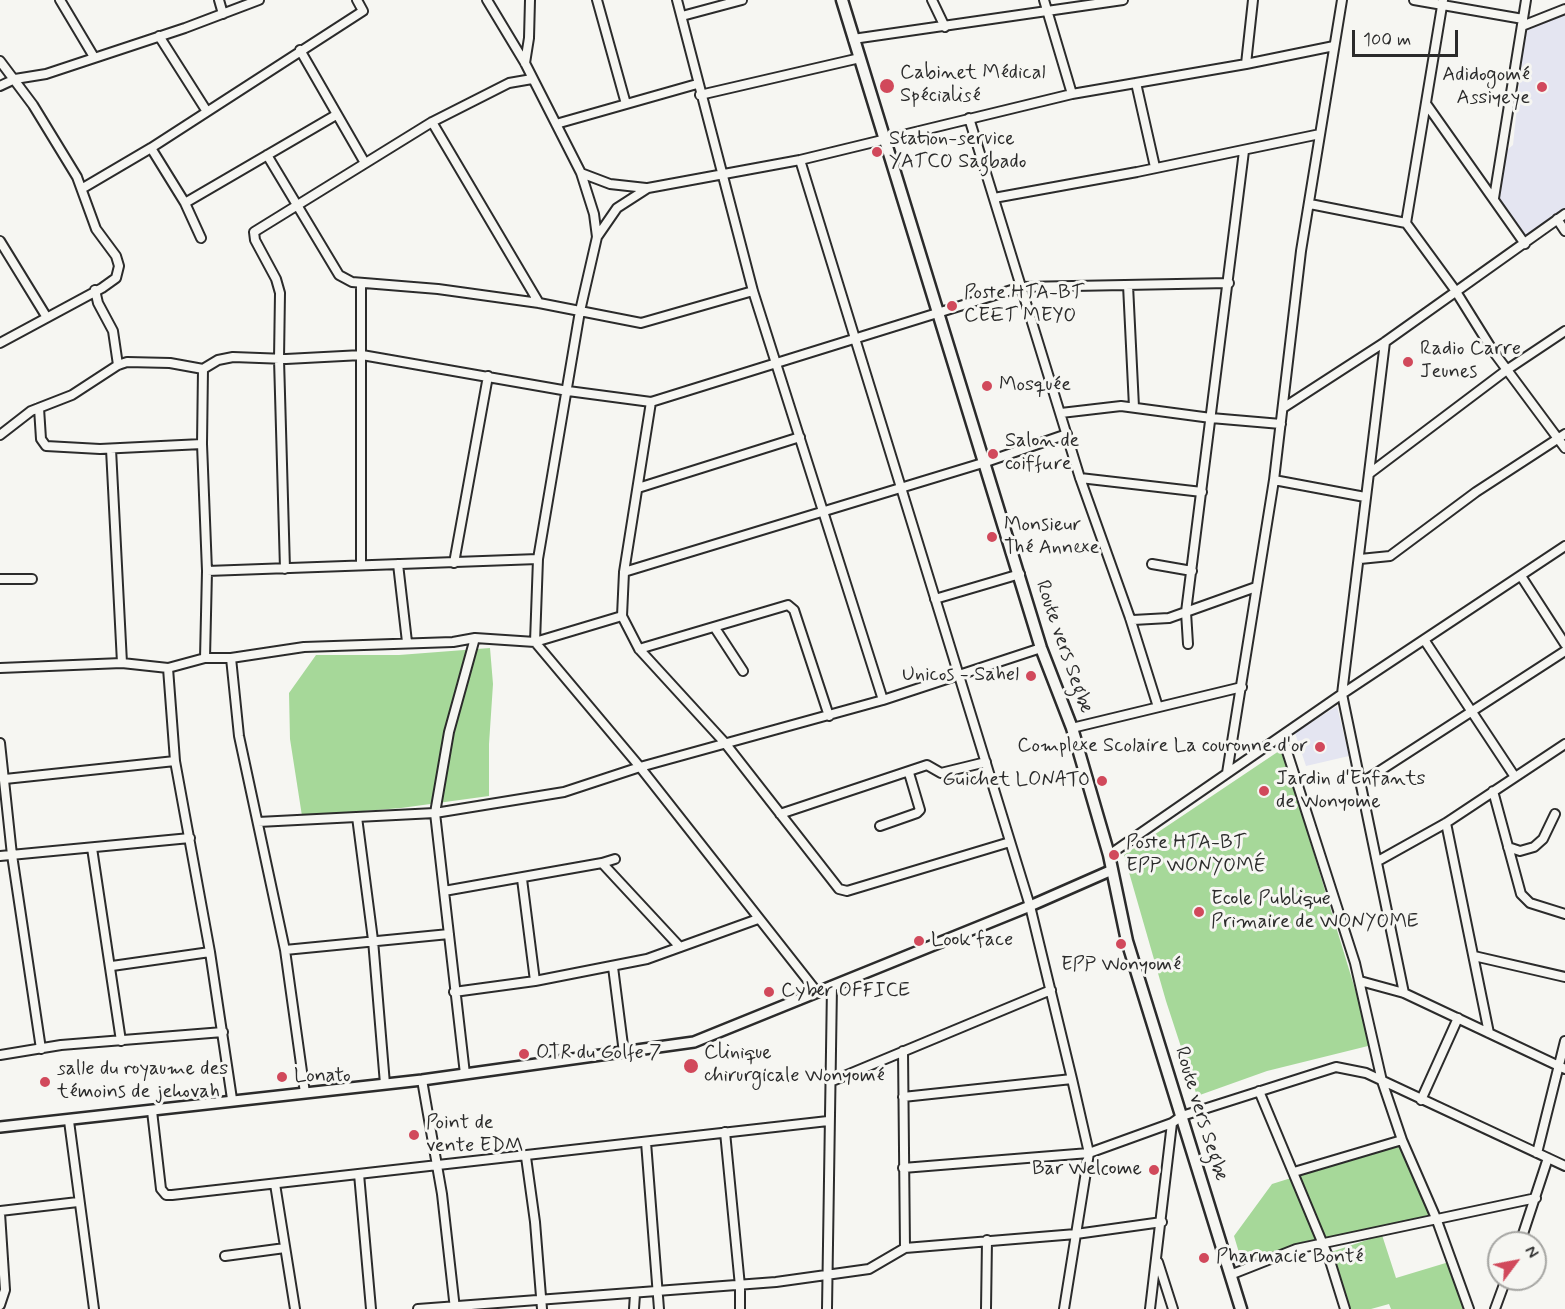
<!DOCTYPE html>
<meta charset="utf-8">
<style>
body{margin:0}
#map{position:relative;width:1565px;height:1309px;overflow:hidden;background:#f6f6f2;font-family:Mynerve,sans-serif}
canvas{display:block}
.north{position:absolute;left:1487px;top:1231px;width:60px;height:60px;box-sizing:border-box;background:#f6f6f2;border:2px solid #a5a5a2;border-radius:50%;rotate:58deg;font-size:16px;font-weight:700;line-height:24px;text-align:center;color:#2b2b2b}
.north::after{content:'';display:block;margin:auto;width:21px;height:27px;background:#d1495b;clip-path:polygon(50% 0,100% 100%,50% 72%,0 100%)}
.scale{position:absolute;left:1352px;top:30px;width:106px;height:27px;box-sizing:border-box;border:3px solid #2b2b2b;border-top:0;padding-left:8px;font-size:18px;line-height:21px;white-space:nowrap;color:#2b2b2b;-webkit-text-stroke:4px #f6f6f2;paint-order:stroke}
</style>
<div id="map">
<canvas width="1565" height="1309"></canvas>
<div class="north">N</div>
<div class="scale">100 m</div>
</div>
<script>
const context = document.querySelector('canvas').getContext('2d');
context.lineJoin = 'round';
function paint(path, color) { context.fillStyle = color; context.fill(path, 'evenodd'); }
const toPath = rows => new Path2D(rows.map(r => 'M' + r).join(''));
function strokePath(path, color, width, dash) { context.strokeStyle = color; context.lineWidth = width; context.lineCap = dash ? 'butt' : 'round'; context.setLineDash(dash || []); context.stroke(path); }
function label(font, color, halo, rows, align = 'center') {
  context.font = font + ' Mynerve,sans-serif'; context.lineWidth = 6; context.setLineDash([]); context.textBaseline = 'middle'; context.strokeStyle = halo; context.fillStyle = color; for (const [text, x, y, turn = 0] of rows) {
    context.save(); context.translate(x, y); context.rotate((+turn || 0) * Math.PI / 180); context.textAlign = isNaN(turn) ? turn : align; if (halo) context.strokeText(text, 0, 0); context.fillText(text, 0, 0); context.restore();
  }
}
const built = toPath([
 [1565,13,1565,214,1527,242,1496,199,1507,150,1513,145,1525,30],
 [1337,706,1349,756,1306,766,1295,733]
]);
const green = toPath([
 [490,648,493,684,489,744,489,796,401,808,302,816,290,739,289,693,316,655,399,655],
 [1282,749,1372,1045,1267,1071,1197,1096,1166,1001,1124,855],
 [1399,1144,1432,1214,1243,1266,1234,1236,1272,1184],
 [1382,1235,1396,1278,1449,1262,1464,1309,1391,1309,1389,1304,1371,1309,1349,1309,1331,1252]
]);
const minor = toPath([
 [60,0,94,57],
 [219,0,223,14],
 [487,0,525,63,581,173,594,214,597,237,580,311,538,559,535,642,640,767,817,992],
 [597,0,626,104],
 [677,0,753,291,883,700],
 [932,0,945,27],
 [1044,0,1072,94],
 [1414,0,1523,19],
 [682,16,742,0],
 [1522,26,1565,9],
 [159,36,206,110],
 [853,39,1123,0],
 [300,50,365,163],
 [0,61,33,105,77,177,96,229,116,256,119,266,116,278,102,288,0,343],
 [525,63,529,38,530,0],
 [1246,64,1253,0],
 [1136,83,1155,167],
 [0,86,15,79,46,74,185,28,259,0],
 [700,95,860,58],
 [1427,105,1525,244],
 [969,118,1080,478,1130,618,1158,707],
 [432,122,539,303],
 [556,124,697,84],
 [151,148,185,203,201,238],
 [267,155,339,275,352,282,438,289,539,303,641,323,753,291],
 [800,160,1030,906,1072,1079,1089,1153,1064,1309],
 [581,173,610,184,646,188],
 [83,188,151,148,363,11,357,0],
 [994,198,1137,172,1320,134],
 [1494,198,1526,0],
 [185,203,336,115],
 [1310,204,1406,223,1455,290,1493,351,1565,448],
 [1557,219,1565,231],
 [1406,223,1443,0],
 [597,237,617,208,648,188,800,160,1072,94,1246,64,1334,46],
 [0,241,46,316],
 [1128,285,1134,407],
 [95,290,98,303,113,331,118,365],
 [1385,342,1342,694,1404,993],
 [203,369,202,444,207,571,205,658],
 [651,402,624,572,622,616,639,649,725,743,839,889,847,891,1010,842],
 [39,408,41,439,46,446,100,449,202,444],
 [1283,408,1385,342,1565,214],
 [1061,413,1121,406,1211,418,1281,424],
 [0,435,31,411,72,395,118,365,127,362,170,363,203,369,218,360,233,357,286,359,362,355,568,391,651,402,1021,287,1229,283],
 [111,449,122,663],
 [1370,473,1508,369,1565,331],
 [1080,478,1202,492],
 [1274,480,1365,497],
 [638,488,800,437],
 [1360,559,1390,556,1476,492,1565,434],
 [361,563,361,283],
 [454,563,488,376],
 [398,564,407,642],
 [1152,564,1192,571],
 [285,569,279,359,280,293,276,279,255,240,254,232,432,122,509,83,532,79],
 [207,571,538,559],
 [624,572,986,462,1067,434],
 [1521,576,1565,644],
 [0,579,32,579],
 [935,599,1020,574],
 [1130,618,1133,620,1169,618,1256,587],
 [715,628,743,671],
 [1425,641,1515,777],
 [1188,644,1186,612,1244,151],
 [639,649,788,605,794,610,829,716],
 [231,658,239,736,285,950,305,1093],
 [0,668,122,663,168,668,205,658,231,658,304,647,453,642,475,638,535,642,622,616],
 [168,668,175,761,210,952,232,1099],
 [1072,728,1242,687],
 [1282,736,1355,963,1382,1081,1402,1140,1436,1218,1469,1309],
 [0,743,12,855,41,1049],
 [1227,773,1274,480,1301,251,1342,0],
 [5,779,175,761],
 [1361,783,1565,651],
 [1493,791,1521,894,1530,903,1565,914],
 [780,814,927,765,941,773,986,762],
 [357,817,373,940,385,1084],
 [258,822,435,813,564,792,640,767,883,700,1041,648],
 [1446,823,1489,1033],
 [880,826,917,813,920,810,909,773],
 [1508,847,1520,851,1534,847,1543,839,1555,814],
 [92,848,121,1041],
 [1109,855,1342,694,1565,546],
 [0,856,190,838],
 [1378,861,1446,823,1565,744],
 [602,863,615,859],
 [522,879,535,981],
 [444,891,602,863,680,947],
 [285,950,449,934],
 [1474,956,1565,977],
 [112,966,210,952],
 [613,967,624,1053],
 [1360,981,1404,993,1565,1069],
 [454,992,535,981,647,959,758,919],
 [903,1051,905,1248],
 [0,1055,61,1045,223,1032],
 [465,1074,435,813,449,732,475,638],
 [422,1080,442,1194,455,1309],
 [830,1082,1051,990],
 [1259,1091,1330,1261,1345,1309],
 [903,1097,1072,1079],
 [1421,1100,1458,1018],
 [152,1111,161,1189,166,1195,172,1195,828,1121],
 [69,1121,94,1309],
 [725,1132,740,1286,740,1309],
 [646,1142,659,1309],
 [1537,1153,1565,1041],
 [526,1157,535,1222,542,1309],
 [903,1168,1089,1153,1172,1123,1182,1116,1336,1067,1366,1073,1565,1166],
 [1294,1172,1402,1140],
 [359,1174,371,1309],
 [275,1184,295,1309],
 [0,1211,78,1202],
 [0,1213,5,1290,0,1305],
 [1520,1243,1548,1158],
 [225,1256,285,1248],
 [1158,1262,1173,1309],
 [1230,1275,1296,1249,1536,1198],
 [418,1309,776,1282,869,1269,905,1248,1076,1234,1162,1222],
 [634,1309,635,1294],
 [827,1309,832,986],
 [986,1309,987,1240],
 [1150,1309,1172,1123],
 [1495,1309,1506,1279]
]);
const tertiary = toPath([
 [0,1127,422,1080,694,1042,1030,906,1112,870]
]);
const secondary = toPath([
 [842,0,1041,648,1072,728,1109,855,1127,941,1241,1309]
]);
const markers = [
 [887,86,8,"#d1495b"],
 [1542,87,6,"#d1495b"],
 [877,152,6,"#d1495b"],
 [952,306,6,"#d1495b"],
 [1408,362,6,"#d1495b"],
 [987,386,6,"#d1495b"],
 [993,454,6,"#d1495b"],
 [992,537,6,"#d1495b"],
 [1031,676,6,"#d1495b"],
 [1320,747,6,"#d1495b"],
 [1102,781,6,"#d1495b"],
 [1264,791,6,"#d1495b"],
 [1114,855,6,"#d1495b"],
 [1199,912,6,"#d1495b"],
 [919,941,6,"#d1495b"],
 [1121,944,6,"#d1495b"],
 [769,992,6,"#d1495b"],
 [524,1054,6,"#d1495b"],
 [691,1066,8,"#d1495b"],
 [282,1077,6,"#d1495b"],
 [45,1082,6,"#d1495b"],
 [414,1135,6,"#d1495b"],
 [1154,1170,6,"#d1495b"],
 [1204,1258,6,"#d1495b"]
];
const poiNames = [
 ["Cabinet Médical",900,74],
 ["Spécialisé",900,97],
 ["Adidogomé",1530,76,"right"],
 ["Assiyeye",1530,99,"right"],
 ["Station-service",889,140],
 ["YATCO Sagbado",889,163],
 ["Poste HTA-BT",964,294],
 ["CEET MEYO",964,317],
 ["Radio Carre",1420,350],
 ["Jeunes",1420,373],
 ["Mosquée",999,386],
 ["Salon de",1005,442],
 ["coiffure",1005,465],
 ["Monsieur",1004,526],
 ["Thé Annexe",1004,549],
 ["Unicos - Sahel",1019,676,"right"],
 ["Complexe Scolaire La couronne d'or",1308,747,"right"],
 ["Jardin d'Enfants",1276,780],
 ["de Wonyome",1276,803],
 ["Guichet LONATO",1090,781,"right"],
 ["Poste HTA-BT",1126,844],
 ["EPP WONYOMÉ",1126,867],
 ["Ecole Publique",1211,900],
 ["Primaire de WONYOME",1211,923],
 ["Look face",931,941],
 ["EPP Wonyomé",1121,966,"center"],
 ["Cyber OFFICE",781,992],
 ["OTR du Golfe 7",536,1054],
 ["Clinique",704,1054],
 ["chirurgicale Wonyomé",704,1077],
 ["salle du royaume des",57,1070],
 ["témoins de jehovah",57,1093],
 ["Lonato",294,1077],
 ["Point de",426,1124],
 ["vente EDM",426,1147],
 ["Bar Welcome",1142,1170,"right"],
 ["Pharmacie Bonté",1216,1258]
];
const streetNames = [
 ["Route vers Segbe",1063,647,71],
 ["Route vers Segbe",1200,1114,73]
];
paint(built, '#e4e5f1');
paint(green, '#a6d899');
strokePath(minor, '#2b2b2b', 12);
strokePath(tertiary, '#2b2b2b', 14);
strokePath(secondary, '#2b2b2b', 15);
strokePath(minor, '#f6f6f2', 8);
strokePath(tertiary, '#f6f6f2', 9);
strokePath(secondary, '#f6f6f2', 10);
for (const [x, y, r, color] of markers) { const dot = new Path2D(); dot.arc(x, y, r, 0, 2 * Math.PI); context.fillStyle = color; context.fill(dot); strokePath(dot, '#f6f6f2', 2); }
label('20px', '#2b2b2b', '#f6f6f2', poiNames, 'left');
label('20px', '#2b2b2b', '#f6f6f2', streetNames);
</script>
